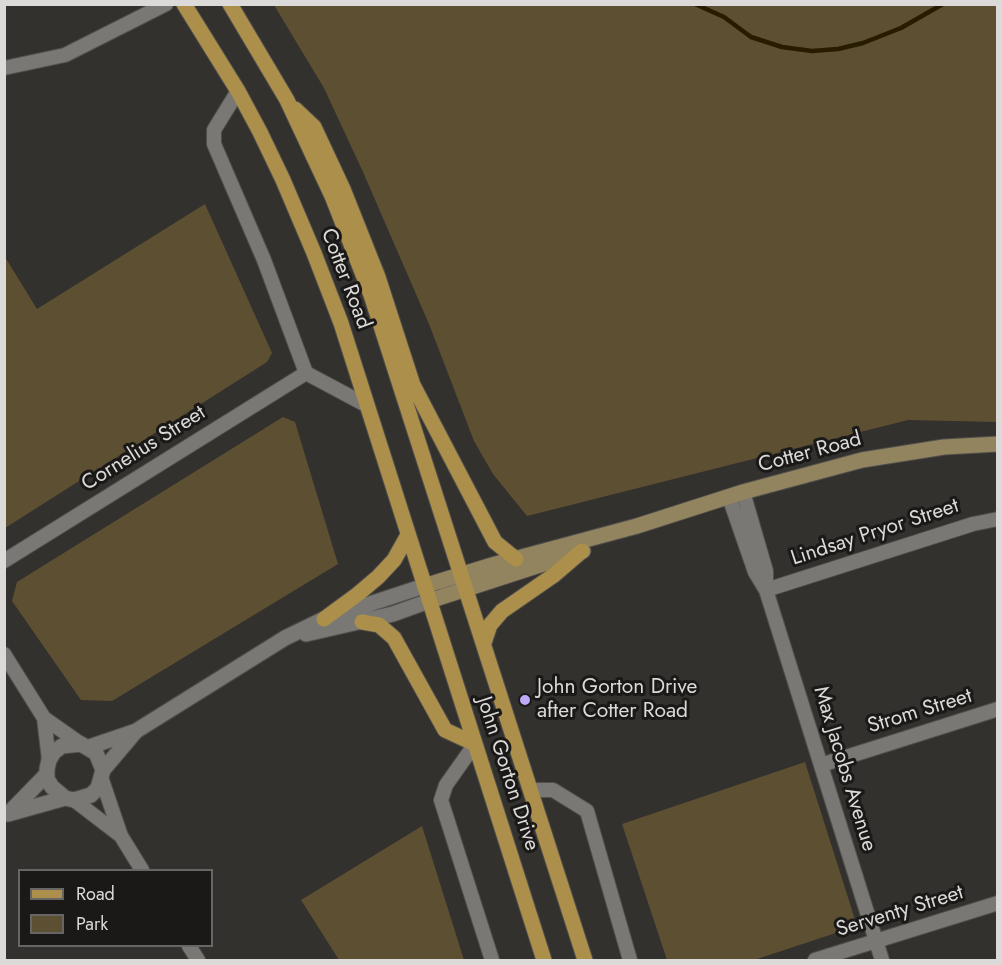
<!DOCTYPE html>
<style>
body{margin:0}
#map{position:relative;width:1002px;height:965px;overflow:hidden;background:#33312e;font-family:Jost,sans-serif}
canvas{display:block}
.frame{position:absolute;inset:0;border:6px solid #dbdad8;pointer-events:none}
.legend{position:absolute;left:18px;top:869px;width:195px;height:78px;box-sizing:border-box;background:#1a1918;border:2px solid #676665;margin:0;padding:8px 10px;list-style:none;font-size:18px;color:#dbdad8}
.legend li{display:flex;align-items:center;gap:12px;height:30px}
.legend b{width:30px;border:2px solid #676665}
</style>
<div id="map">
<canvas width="1002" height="965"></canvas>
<div class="frame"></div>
<ul class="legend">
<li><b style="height:8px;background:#ab8f4b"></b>Road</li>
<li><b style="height:16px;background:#5d5032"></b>Park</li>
</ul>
</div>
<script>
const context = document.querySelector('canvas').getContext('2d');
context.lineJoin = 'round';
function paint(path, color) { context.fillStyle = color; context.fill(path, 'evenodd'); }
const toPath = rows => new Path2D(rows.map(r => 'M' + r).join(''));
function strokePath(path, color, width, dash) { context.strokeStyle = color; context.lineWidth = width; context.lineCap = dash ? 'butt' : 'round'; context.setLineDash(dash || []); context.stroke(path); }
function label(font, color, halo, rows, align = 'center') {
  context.font = font + ' Jost,sans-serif'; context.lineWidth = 6; context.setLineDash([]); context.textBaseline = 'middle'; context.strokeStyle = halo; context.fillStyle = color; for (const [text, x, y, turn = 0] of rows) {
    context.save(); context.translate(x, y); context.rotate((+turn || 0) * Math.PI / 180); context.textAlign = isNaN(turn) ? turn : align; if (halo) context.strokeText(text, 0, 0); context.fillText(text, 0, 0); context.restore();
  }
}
const green = toPath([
 [274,5,997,5,997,422,908,420,527,516,493,474,474,441,429,324,363,172,324,88],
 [205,204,272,353,267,362,5,528,5,257,37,309],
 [283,417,295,422,338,564,112,701,81,700,12,601,17,582],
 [805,762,857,926,754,960,667,960,622,824],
 [422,826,464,960,339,960,301,900]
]);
const stream = toPath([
 [695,4,724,17,751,37,782,47,812,51,838,49,863,43,901,28,943,4]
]);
const minor = toPath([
 [4,68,65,55,166,4],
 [238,91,214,130,214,144,264,260,306,373,366,405],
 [743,492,766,571,766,590],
 [729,497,755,572,766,590,882,960],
 [4,561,306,373],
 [766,590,973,524,998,519],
 [4,654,44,718,81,744],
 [44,718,49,760],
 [475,744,446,785,441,800,492,960],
 [821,765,998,709],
 [102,780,121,836,142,870],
 [531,790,553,790,587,811,630,960],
 [74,800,121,836],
 [189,946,198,960],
 [815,960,998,903]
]);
const tertiary = toPath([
 [306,634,393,614,429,601],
 [89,747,136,731,285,638,324,619,424,586],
 [103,770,136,731],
 [9,813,47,774],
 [8,814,65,798,74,800,91,795,98,788,103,770,96,753,81,744,62,746,54,752,49,760,47,769,47,779,52,787,65,798]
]);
const secondary = toPath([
 [424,586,492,565,637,526,743,492,862,460,944,447,998,444],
 [429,601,583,551]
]);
const primary = toPath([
 [184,4,238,91,260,132,283,180,314,253,341,323,544,960],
 [230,4,287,100,332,196,371,295,585,960],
 [295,109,314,127,343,189,378,277,413,385,495,542,516,559],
 [324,619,358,594,378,577,394,560,408,535],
 [362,622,379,625,394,638,445,730,475,744],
 [484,643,490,625,502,611,554,575,582,551]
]);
const markers = [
 [525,700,6,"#bda9f5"]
];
const streetNames = [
 ["Cotter Road",345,279,69],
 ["Cornelius Street",144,449,-32],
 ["Cotter Road",810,453,-15],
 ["Lindsay Pryor Street",875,533,-18],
 ["Strom Street",920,712,-17],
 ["Max Jacobs Avenue",844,769,73],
 ["John Gorton Drive",507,774,72],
 ["Serventy Street",900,912,-17]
];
const poiNames = [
 ["John Gorton Drive",537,688],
 ["after Cotter Road",537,712]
];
paint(green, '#5d5032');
strokePath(stream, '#271b00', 4.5);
strokePath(minor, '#514f4c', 16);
strokePath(tertiary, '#514f4c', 17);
strokePath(secondary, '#514f4c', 17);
strokePath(primary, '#514f4c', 17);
strokePath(minor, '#7a7874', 14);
strokePath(tertiary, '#7a7874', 15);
strokePath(secondary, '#938460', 15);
strokePath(primary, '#ab8f4b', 15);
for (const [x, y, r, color] of markers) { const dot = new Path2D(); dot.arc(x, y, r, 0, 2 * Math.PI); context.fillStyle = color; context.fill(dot); strokePath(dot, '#1a1918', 2); }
label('21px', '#dbdad8', '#1a1918', streetNames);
label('21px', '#dbdad8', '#1a1918', poiNames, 'left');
</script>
